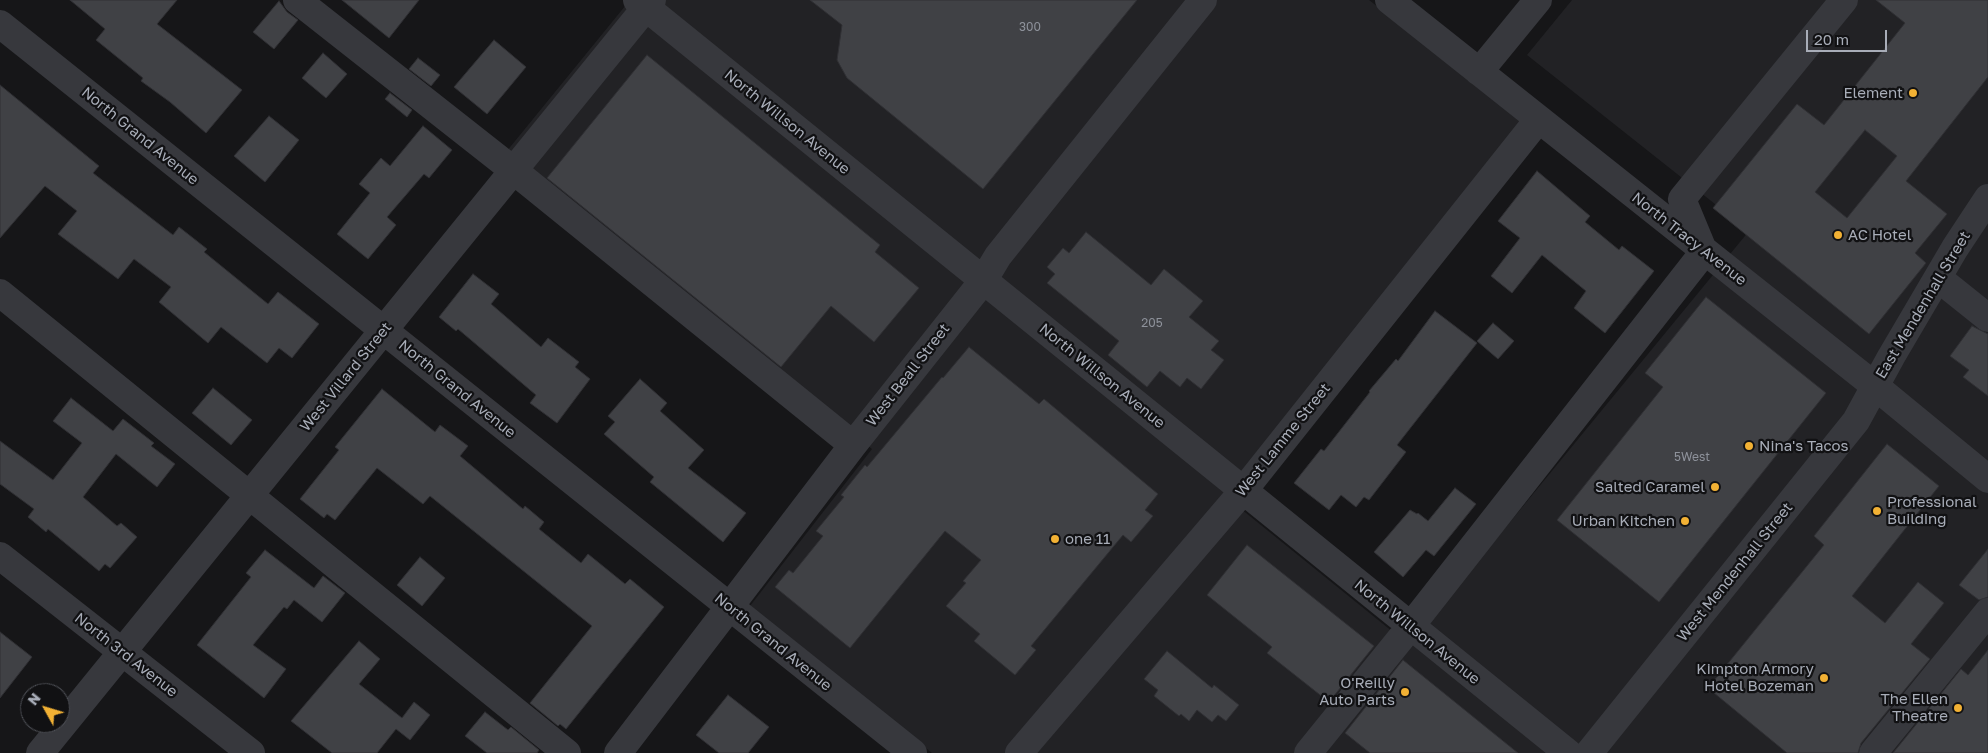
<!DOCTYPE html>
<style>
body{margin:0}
#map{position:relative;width:1988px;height:753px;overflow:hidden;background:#161618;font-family:"Golos Text",sans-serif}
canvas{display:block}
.north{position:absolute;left:20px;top:683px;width:50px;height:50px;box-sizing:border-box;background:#111113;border:1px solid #4d4f55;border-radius:50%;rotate:309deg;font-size:14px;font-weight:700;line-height:20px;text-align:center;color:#a8adb8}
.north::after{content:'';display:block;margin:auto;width:18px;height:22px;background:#f2b134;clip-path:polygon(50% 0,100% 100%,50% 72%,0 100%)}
.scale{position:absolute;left:1806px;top:30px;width:81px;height:22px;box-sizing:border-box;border:2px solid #a8adb8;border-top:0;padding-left:6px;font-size:15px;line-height:18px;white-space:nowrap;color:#a8adb8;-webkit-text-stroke:4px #111113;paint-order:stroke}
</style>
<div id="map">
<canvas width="1988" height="753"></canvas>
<div class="north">N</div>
<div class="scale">20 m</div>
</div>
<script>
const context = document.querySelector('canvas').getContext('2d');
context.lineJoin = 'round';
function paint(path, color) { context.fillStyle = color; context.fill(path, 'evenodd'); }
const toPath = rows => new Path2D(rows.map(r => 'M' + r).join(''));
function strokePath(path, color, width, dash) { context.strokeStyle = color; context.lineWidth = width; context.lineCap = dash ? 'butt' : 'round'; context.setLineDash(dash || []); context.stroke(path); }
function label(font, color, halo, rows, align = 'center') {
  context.font = font + ' "Golos Text",sans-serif'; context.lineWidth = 4.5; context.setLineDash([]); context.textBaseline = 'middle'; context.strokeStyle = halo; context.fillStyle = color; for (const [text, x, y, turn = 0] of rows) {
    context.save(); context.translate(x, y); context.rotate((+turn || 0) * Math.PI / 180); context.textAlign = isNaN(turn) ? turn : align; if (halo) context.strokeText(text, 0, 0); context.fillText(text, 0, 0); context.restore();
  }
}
const built = toPath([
 [630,0,1369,0,1490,94,1521,121,1225,496,1409,645,1749,231,1527,55,1572,0,1988,0,1988,753,932,753,750,606,872,449,502,157]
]);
const building = toPath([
 [70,0,177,0,157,24,242,90,206,133,170,102,141,81,143,78,96,40,105,29,70,0],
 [342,0,419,0,389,38,342,0],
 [810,0,1137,0,983,189,847,78,837,60,842,25,810,0],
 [1876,0,1988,0,1988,77,1906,181,1947,214,1915,253,1926,263,1869,334,1713,208,1797,104,1824,125,1905,23,1876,0],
 [1865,130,1897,156,1847,218,1815,192,1865,130],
 [279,1,287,12,298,20,274,49,253,32,279,1],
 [494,40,526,67,487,114,454,87,494,40],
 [323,53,347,74,326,98,302,78,323,53],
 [647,55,880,245,875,252,919,288,874,342,831,306,781,367,547,178,647,55],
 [418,58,440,75,431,86,409,69,418,58],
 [0,85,99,166,93,173,173,235,179,227,207,249,204,252,268,304,278,292,319,324,292,358,279,348,267,363,221,327,208,343,159,302,171,287,134,259,118,279,58,234,77,211,45,186,0,238,0,85],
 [390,93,412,110,407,117,385,99,390,93],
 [269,116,299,140,265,182,234,156,269,116],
 [423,126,452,150,429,178,424,174,387,217,396,225,368,259,337,234,370,193,359,184,381,158,390,166,423,126],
 [1537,171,1590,216,1585,222,1619,250,1622,246,1654,271,1605,333,1574,308,1586,291,1542,255,1512,293,1491,276,1520,238,1498,221,1537,171],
 [1086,232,1151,285,1164,269,1203,301,1189,317,1219,341,1211,350,1224,360,1201,389,1187,378,1180,387,1160,371,1147,387,1108,355,1119,341,1047,283,1055,274,1047,267,1063,248,1069,253,1086,232],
 [473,274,499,294,491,304,541,347,548,338,579,362,575,367,590,379,557,423,530,403,536,395,458,329,456,331,439,317,473,274],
 [1706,297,1826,393,1659,602,1557,520,1663,387,1645,373,1706,297],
 [1435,311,1477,343,1397,445,1406,452,1369,500,1364,497,1356,507,1341,495,1329,510,1294,483,1321,449,1324,451,1370,392,1369,391,1396,359,1398,361,1435,311],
 [1493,323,1514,341,1498,359,1477,341,1493,323],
 [1972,326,1988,334,1988,396,1963,377,1969,370,1950,356,1972,326],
 [969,347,1039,404,1044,399,1158,494,1145,510,1153,516,1131,542,1123,535,1031,646,1036,650,1015,675,974,641,980,634,946,606,966,583,963,581,981,560,945,531,850,648,775,587,789,570,793,573,823,536,816,531,844,497,841,495,865,465,867,467,942,377,943,378,969,347],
 [640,379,667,403,660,411,704,450,688,468,746,513,723,542,650,482,654,477,604,434,615,422,608,416,640,379],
 [213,388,252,420,231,445,192,413,213,388],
 [382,389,435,432,440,425,468,446,460,456,523,509,525,506,544,522,539,529,581,563,588,554,625,584,630,579,664,607,566,729,560,724,558,726,530,703,592,626,430,496,423,504,377,468,335,520,327,514,324,518,300,499,339,450,335,447,382,389],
 [71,398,113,431,123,419,154,443,151,446,175,464,157,487,116,454,83,497,117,526,121,523,137,537,110,568,105,564,99,571,48,529,46,532,28,517,34,509,0,484,0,441,53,480,82,443,53,421,71,398],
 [1887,444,1939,486,1852,596,1885,623,1918,582,1944,603,1911,644,1930,659,1861,743,1858,753,1787,753,1708,688,1824,545,1814,536,1887,444],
 [1455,488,1476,504,1434,556,1426,550,1403,577,1374,552,1410,510,1417,514,1418,513,1428,521,1455,488],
 [1247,545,1374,646,1329,702,1267,653,1272,647,1207,595,1247,545],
 [1988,549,1988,597,1979,600,1959,585,1988,549],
 [265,550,314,588,323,576,345,593,322,622,294,600,287,609,284,607,253,645,286,669,264,698,197,645,251,577,246,573,265,550],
 [420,557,445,578,422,606,397,585,420,557],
 [0,632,32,657,0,698,0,632],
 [359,641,380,659,359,684,402,718,414,702,430,715,410,740,396,729,377,753,332,753,291,721,359,641],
 [1988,650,1988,753,1893,753,1961,669,1968,675,1988,650],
 [1167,651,1212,688,1214,685,1239,705,1226,721,1218,715,1212,722,1197,710,1189,721,1181,714,1179,716,1154,696,1158,690,1144,679,1167,651],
 [1403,660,1518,753,1370,753,1345,733,1403,660],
 [728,695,769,727,748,753,719,753,696,735,728,695],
 [485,712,508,730,511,727,539,750,537,753,487,753,465,736,485,712]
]);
const minor = toPath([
 [297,0,513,170,853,445],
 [637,0,1568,753],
 [1389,0,1875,386,1988,479],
 [0,24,913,753],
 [1479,72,1538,0],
 [1938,278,1988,318],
 [0,293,567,753],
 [0,556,251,753],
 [40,753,652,0],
 [618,753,853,445,983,281,998,256,1203,0],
 [1019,753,1243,491,1538,120],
 [1308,753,1410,627,1704,252,1682,199,1844,0],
 [1589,753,1856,421,1891,357,1955,248,1988,198],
 [1873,753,1988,612]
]);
const markers = [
 [1913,93,5,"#f2b134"],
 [1838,235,5,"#f2b134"],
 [1749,446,5,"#f2b134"],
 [1715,487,5,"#f2b134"],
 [1877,511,5,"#f2b134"],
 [1685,521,5,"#f2b134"],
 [1055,539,5,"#f2b134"],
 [1824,678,5,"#f2b134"],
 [1405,692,5,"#f2b134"],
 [1958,708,5,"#f2b134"]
];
const numberNames = [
 ["300",1030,27],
 ["205",1152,323],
 ["5West",1692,457]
];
const poiNames = [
 ["Element",1903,93],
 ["AC Hotel",1848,235,"left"],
 ["Nina's Tacos",1759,446,"left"],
 ["Salted Caramel",1705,487],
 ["Professional",1887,502,"left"],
 ["Building",1887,519,"left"],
 ["Urban Kitchen",1675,521],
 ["one 11",1065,539,"left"],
 ["Kimpton Armory",1814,669],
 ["Hotel Bozeman",1814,686],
 ["O'Reilly",1395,683],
 ["Auto Parts",1395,700],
 ["The Ellen",1948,699],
 ["Theatre",1948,716]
];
const streetNames = [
 ["North Willson Avenue",787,122,39],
 ["North Grand Avenue",140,136,39],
 ["North Tracy Avenue",1689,239,38],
 ["East Mendenhall Street",1923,305,-59],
 ["West Beall Street",908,375,-52],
 ["North Willson Avenue",1102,376,39],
 ["West Villard Street",346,377,-51],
 ["North Grand Avenue",457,389,39],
 ["West Lamme Street",1283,440,-51],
 ["West Mendenhall Street",1735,572,-51],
 ["North Willson Avenue",1417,632,39],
 ["North Grand Avenue",773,642,39],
 ["North 3rd Avenue",126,655,38]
];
paint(built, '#222225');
paint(building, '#404145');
strokePath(building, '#303034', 1);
strokePath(minor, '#37383d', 28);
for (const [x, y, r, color] of markers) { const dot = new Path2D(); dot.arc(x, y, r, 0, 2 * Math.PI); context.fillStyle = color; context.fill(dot); strokePath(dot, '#111113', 2); }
label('12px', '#8e929b', null, numberNames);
label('15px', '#a8adb8', '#111113', poiNames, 'right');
label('15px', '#a8adb8', '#111113', streetNames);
</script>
